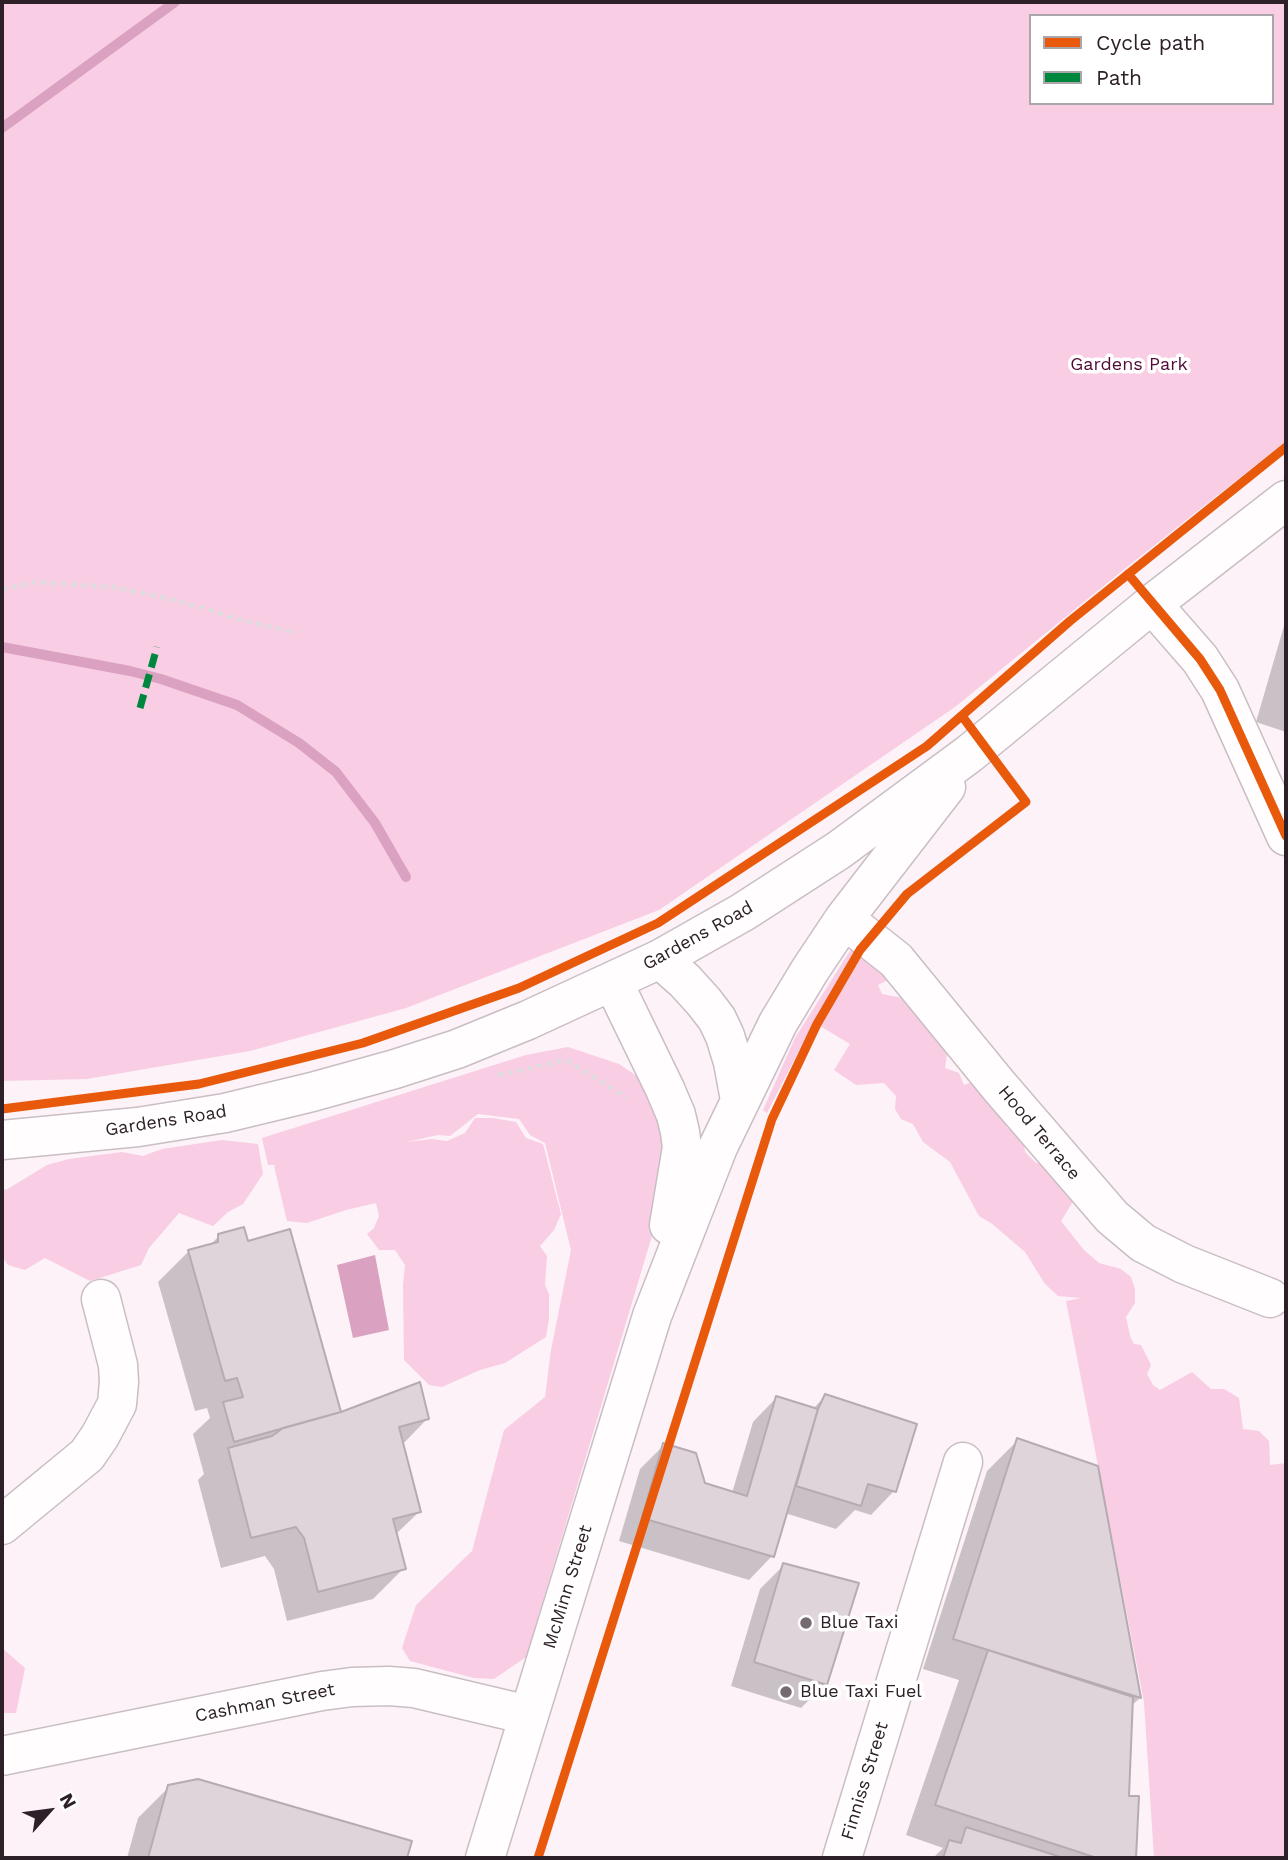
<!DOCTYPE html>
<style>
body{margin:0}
#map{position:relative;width:1288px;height:1860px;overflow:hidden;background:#fcf2f7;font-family:"Work Sans",sans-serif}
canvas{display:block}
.frame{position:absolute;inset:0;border:4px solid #2e2028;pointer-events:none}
.legend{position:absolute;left:1029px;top:14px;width:245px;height:91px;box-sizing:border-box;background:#fff;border:2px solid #aba6a9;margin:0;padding:9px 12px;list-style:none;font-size:21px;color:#2e2028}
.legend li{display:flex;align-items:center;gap:14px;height:35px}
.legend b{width:35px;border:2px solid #aba6a9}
.north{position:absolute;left:14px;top:1776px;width:70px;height:70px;-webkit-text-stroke:5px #fff;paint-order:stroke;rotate:62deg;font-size:19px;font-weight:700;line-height:28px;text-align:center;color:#2e2028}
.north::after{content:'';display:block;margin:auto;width:24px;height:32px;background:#2e2028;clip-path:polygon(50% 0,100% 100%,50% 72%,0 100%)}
</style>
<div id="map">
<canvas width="1288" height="1860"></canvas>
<div class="frame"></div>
<ul class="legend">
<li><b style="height:9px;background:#e8590c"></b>Cycle path</li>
<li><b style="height:9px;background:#00873e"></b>Path</li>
</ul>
<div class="north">N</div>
</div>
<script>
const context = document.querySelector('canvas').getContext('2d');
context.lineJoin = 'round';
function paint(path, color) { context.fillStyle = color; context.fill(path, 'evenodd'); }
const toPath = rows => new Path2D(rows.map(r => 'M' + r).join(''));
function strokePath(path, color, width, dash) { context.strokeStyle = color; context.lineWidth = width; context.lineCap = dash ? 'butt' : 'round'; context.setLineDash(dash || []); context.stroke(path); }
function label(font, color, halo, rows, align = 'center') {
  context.font = font + ' "Work Sans",sans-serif'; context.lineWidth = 7; context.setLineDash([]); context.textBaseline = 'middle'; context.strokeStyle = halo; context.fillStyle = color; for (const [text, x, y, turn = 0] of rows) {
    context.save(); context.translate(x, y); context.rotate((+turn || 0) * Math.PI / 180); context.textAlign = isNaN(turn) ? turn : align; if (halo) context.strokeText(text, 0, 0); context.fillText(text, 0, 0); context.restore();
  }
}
const green = toPath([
 [2,2,1286,2,1286,441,1122,571,955,707,659,910,406,1008,250,1051,87,1079,2,1081],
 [1031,16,1272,16,1272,103,1031,103],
 [853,946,858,948,814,1021,767,1113,763,1110,795,1038],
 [864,951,900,974,878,985,882,994,908,999,949,1042,945,1068,959,1073,964,1085,972,1082,1004,1107,1007,1128,1023,1136,1025,1152,1036,1163,1049,1161,1074,1200,1061,1221,1084,1250,1099,1263,1121,1269,1131,1277,1135,1289,1135,1303,1126,1317,1130,1336,1134,1344,1141,1345,1151,1365,1147,1374,1153,1385,1160,1390,1192,1372,1211,1389,1224,1389,1239,1398,1243,1429,1259,1431,1269,1441,1270,1465,1286,1463,1286,1858,1154,1858,1144,1702,1066,1301,1081,1298,1058,1296,1045,1284,1025,1252,991,1223,979,1216,950,1162,923,1142,913,1124,901,1119,895,1109,896,1096,884,1083,856,1085,834,1070,850,1044,820,1026],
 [568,1047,619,1064,647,1083,665,1120,669,1179,526,1657,494,1679,474,1678,410,1661,402,1648,416,1605,472,1551,504,1430,545,1397,551,1350,571,1250,545,1143,530,1135,519,1119,478,1114,450,1136,438,1135,407,1142,432,1139,447,1141,465,1133,475,1118,493,1118,516,1122,526,1138,543,1144,561,1214,554,1230,540,1246,547,1256,545,1285,549,1294,549,1319,546,1337,505,1363,480,1370,442,1387,429,1385,404,1360,403,1285,405,1265,395,1250,379,1250,367,1234,374,1228,379,1216,376,1203,346,1210,307,1223,287,1221,274,1166,276,1165,268,1165,262,1138,526,1055],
 [222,1140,258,1144,263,1174,243,1204,228,1212,213,1226,179,1213,149,1248,141,1265,90,1281,45,1258,25,1270,8,1265,2,1257,2,1188,6,1190,47,1165,69,1159,122,1152,143,1156,162,1149],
 [2,1648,25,1668,16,1713,2,1713]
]);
const water = toPath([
 [375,1255,389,1330,353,1338,337,1265]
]);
const shadow = toPath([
 [1286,619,1286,732,1256,722],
 [219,1236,247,1243,340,1414,427,1419,402,1445,419,1512,395,1535,404,1568,373,1599,287,1621,274,1569,265,1556,221,1568,198,1480,204,1474,193,1434,210,1418,207,1408,195,1411,158,1282,189,1251,209,1246],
 [825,1396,894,1491,871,1515,855,1510,836,1529,785,1513,772,1556,749,1580,619,1541,640,1469,664,1445,703,1484,732,1493,753,1422,776,1398,813,1409],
 [1018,1440,1097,1467,1140,1698,1131,1706,1127,1797,1138,1798,1134,1858,933,1858,943,1848,906,1835,959,1680,923,1669,987,1471],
 [784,1565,825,1684,801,1708,731,1686,760,1589],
 [169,1787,410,1843,405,1858,127,1858,138,1818]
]);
const stream = toPath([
 [2,128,175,2],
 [2,647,130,671,161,679,237,705,299,743,336,772,375,823,406,877]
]);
const building = toPath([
 [244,1227,248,1241,290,1229,341,1412,234,1442,223,1402,243,1397,237,1378,225,1381,188,1250,218,1242,218,1234,244,1227],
 [420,1382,429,1419,399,1427,421,1512,393,1519,406,1569,318,1592,304,1538,296,1527,251,1538,228,1448,272,1436,283,1428,341,1412,420,1382],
 [825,1394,917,1424,896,1492,868,1484,861,1506,796,1486,818,1409,825,1394],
 [776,1396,818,1409,774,1557,642,1518,663,1443,696,1453,705,1483,747,1496,776,1396],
 [1017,1438,1098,1466,1141,1698,953,1639,1017,1438],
 [783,1563,859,1583,827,1685,754,1662,783,1563],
 [988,1650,1133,1697,1129,1796,1139,1796,1136,1858,1097,1858,935,1805,988,1650],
 [198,1779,412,1841,407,1858,148,1858,168,1785,198,1779],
 [966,1827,1064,1858,943,1858,949,1840,961,1843,966,1827]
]);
const path = toPath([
 [2,589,38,582,113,587,157,596,204,608,236,619,297,633],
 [498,1075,566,1060,628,1098]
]);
const minor = toPath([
 [1152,604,1200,659,1220,690,1286,836],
 [844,919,896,960,999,1086,1112,1217,1143,1243,1184,1264,1270,1298],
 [660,959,685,981,704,1002,717,1019,725,1036,733,1062,740,1100],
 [613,982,665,1089,676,1115,680,1132,682,1147,669,1225],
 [2,1140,138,1127,225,1113,312,1092,395,1069,457,1049,528,1020,660,959,743,912,839,850,969,754,1152,604,1286,500],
 [2,1525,87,1455,100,1436,117,1404,119,1382,118,1365,101,1299],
 [2,1756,322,1691,352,1687,389,1686,414,1688,528,1715],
 [485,1858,652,1316,718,1147,778,1023,810,970,844,919,946,787],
 [842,1858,963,1462]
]);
const quiet = toPath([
 [140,708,157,647]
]);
const cycleway = toPath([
 [1128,574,1183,639,1200,659,1220,690,1286,836],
 [2,1109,199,1084,363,1043,519,988,658,923,927,746,1070,621,1286,447],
 [538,1858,772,1119,817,1024,860,950,907,894,1026,802,962,716]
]);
const markers = [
 [806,1623,7,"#766a70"],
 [786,1692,7,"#766a70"]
];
const parkNames = [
 ["Gardens Park",1129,365]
];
const streetNames = [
 ["Gardens Road",698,936,-29],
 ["Gardens Road",166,1121,-9],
 ["Hood Terrace",1039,1133,50],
 ["McMinn Street",568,1587,-73],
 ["Cashman Street",265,1703,-11],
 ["Finniss Street",865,1781,-73]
];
const poiNames = [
 ["Blue Taxi",820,1623],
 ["Blue Taxi Fuel",800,1692]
];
paint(green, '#f9cde4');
paint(water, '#daa2c0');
paint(shadow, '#0003');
strokePath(stream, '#daa2c0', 10);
paint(building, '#dfd4da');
strokePath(building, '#b6abb1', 2);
strokePath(minor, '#c9bec3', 41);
strokePath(path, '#dfdcde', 4.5, [5, 5]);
strokePath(minor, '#fffdfe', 38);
strokePath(quiet, '#00873e', 7, [14, 7]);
strokePath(cycleway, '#e8590c', 9);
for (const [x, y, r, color] of markers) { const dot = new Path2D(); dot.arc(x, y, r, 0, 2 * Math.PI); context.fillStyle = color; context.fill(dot); strokePath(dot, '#fff', 2.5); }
label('18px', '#500c38', '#fff', parkNames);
label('18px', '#2e2028', '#fff', streetNames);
label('18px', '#2e2028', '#fff', poiNames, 'left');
</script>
